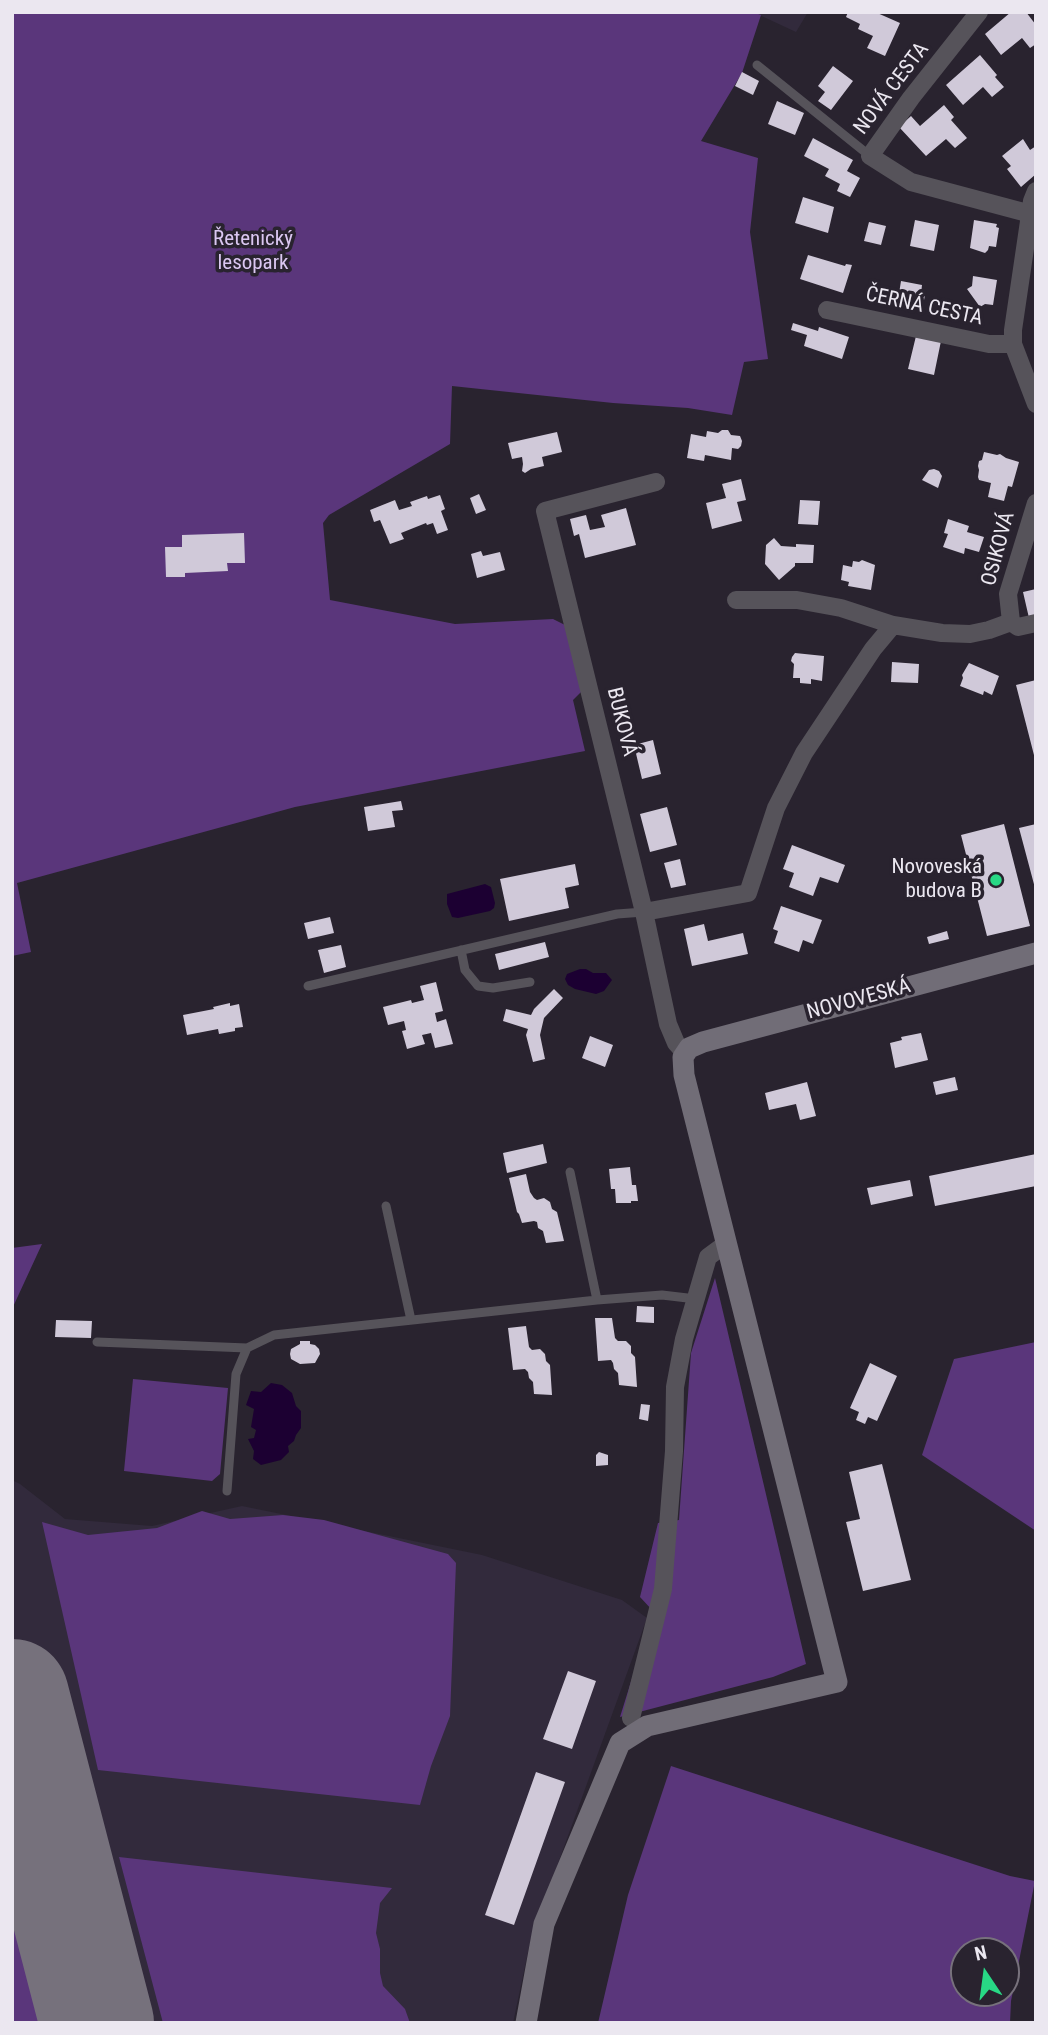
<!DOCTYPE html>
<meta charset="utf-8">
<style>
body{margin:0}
#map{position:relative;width:1048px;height:2035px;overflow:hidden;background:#29232f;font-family:"Roboto Condensed",sans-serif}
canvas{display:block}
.frame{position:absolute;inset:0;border:14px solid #ebe7f0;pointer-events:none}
.north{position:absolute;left:950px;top:1937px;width:70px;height:70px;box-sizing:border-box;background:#29232f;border:2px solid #77717c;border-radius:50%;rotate:347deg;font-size:19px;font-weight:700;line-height:28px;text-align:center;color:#ebe7f0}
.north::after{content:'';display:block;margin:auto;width:24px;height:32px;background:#28d885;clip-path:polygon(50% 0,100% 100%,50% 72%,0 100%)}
</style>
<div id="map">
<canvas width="1048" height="2035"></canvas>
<div class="frame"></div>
<div class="north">N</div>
</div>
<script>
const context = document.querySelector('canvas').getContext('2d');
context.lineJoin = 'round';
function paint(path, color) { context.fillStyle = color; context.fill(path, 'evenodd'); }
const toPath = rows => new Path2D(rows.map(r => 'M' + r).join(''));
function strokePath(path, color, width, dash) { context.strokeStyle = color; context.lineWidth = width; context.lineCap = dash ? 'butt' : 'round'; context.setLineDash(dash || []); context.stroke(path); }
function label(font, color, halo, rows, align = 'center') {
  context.font = font + ' "Roboto Condensed",sans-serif'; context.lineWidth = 7; context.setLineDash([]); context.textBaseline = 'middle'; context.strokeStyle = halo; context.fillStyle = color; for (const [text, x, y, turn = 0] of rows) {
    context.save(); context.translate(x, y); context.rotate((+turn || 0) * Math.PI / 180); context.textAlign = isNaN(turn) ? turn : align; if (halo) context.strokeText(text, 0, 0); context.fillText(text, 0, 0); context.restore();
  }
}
const built = toPath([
 [753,12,808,12,796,32],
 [12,1480,20,1484,65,1519,152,1526,242,1506,482,1555,622,1600,647,1618,531,1938,513,2023,12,2023]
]);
const green = toPath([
 [12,12,753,12,761,15,742,73,701,141,758,158,750,232,768,359,744,362,732,415,688,408,613,403,452,386,450,444,329,515,323,523,330,600,455,624,553,619,567,626,583,690,573,700,585,751,295,807,17,883,31,952,12,956],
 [42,1244,12,1309,12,1248],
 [715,1278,806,1664,773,1677,620,1717,653,1611,640,1597,658,1523,679,1520,691,1353],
 [1036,1342,1036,1531,922,1455,954,1359],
 [133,1379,228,1388,220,1474,212,1481,124,1471],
 [202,1511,230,1519,283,1515,324,1520,448,1554,456,1563,450,1716,431,1766,420,1805,98,1770,42,1522,88,1535,157,1528],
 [671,1766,1010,1876,1035,1881,1011,2001,1010,2023,598,2023,628,1895],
 [964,1951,1006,1951,1006,1993,964,1993],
 [119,1857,392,1888,380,1903,376,1933,380,1949,380,1973,383,1986,405,2009,410,2023,163,2023],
 [12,1866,53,2023,12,2023]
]);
const water = toPath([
 [485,884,491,887,495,903,494,908,490,911,458,918,452,917,447,904,447,894],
 [580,969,586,969,593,973,606,973,612,980,604,991,596,994,575,989,568,985,565,979,567,974],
 [271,1383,282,1385,292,1393,296,1406,301,1411,301,1428,296,1435,294,1441,288,1446,289,1452,281,1460,261,1465,253,1459,254,1451,248,1439,254,1438,256,1430,251,1427,254,1409,246,1405,251,1391,261,1392]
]);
const runway = toPath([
 [12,1696,97,2023]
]);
const building = toPath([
 [848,12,875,12,900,23,885,56,867,48,873,36,858,29,860,24,846,17],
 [1011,12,1026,12,1036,25,1034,28,1036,44,1030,48,1022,38,1001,55,985,34],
 [980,55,997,75,995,77,1004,87,992,97,983,87,963,105,946,85],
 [833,66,853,81,831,110,818,101,825,92,818,86],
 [742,72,759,81,753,95,735,86],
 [777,101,804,113,795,135,768,124],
 [944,105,954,117,951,120,967,138,955,148,946,139,926,156,899,127,911,116,920,126],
 [813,138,853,160,847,171,860,178,850,197,837,191,840,184,825,176,829,169,804,156],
 [1023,139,1030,150,1036,146,1036,174,1021,187,1007,169,1011,166,1002,156],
 [803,197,834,207,828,233,795,223],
 [915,220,939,225,934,251,910,246],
 [974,220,997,224,996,227,999,228,996,247,989,246,988,250,985,253,970,248],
 [869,222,886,226,881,245,864,241],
 [808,255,845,266,846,264,852,265,843,293,800,279],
 [973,276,997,280,993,305,985,304,980,307,967,289,972,286],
 [901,281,922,285,921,294,925,295,923,305,919,304,918,310,897,306],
 [793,323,818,331,819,327,849,337,842,359,804,346,807,335,791,330],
 [916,336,941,341,934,375,908,369],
 [722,430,728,430,731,435,740,436,742,441,741,446,738,449,732,448,731,460,705,455,704,461,687,458,691,434,706,437,707,431,718,433],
 [557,432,562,452,542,457,544,466,531,469,525,473,522,471,523,464,522,457,512,459,508,443],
 [984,452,997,455,1000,454,1006,458,1019,462,1012,487,1008,486,1004,501,988,497,991,483,979,480,978,477,979,470,978,466,979,461,982,460],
 [934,469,939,471,942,476,938,488,922,480,929,470],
 [741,479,746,500,737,502,742,521,712,529,706,503,726,498,722,484],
 [479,494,486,510,476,514,470,498],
 [440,495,445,509,441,511,448,530,437,534,433,523,427,525,426,523,401,533,404,539,390,544,380,520,374,522,370,510,395,500,399,510,412,506,410,502,427,496,428,499],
 [800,500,820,501,818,525,798,524],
 [626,508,636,545,585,558,579,534,574,536,570,519,586,515,590,530,605,527,601,515],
 [948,519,969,526,967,532,984,537,979,552,965,548,964,554,943,547,948,534,944,533],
 [244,533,245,563,227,563,228,571,185,573,185,577,166,577,165,547,182,547,182,535],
 [774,538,781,546,796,547,796,544,814,545,813,563,795,563,795,566,779,580,765,564,766,545],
 [481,551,483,556,500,552,505,570,477,578,471,554],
 [862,560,875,565,871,590,848,586,849,582,841,580,843,565,852,567,853,561,859,562],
 [1036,589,1036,616,1029,618,1023,592],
 [795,653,824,656,822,681,811,679,811,684,800,683,800,678,793,678,794,664,791,661,792,657],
 [892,662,919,664,918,683,891,682],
 [969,663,999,676,992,695,984,691,983,695,960,686,963,678,962,675],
 [1036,680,1036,759,1035,759,1016,685],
 [653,740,661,774,642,779,634,745],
 [401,801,403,810,392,811,395,827,368,831,364,807],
 [667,807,677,845,650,852,640,814],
 [1004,824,1030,926,987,936,961,835],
 [1036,824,1036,888,1035,888,1019,828],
 [792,845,845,865,838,883,820,877,813,896,789,887,794,873,783,869],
 [680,859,686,885,671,888,664,863],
 [575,864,579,885,565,888,569,908,509,921,500,879],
 [781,906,822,920,813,944,803,940,799,952,774,943,778,931,773,929],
 [330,917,334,933,308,939,304,923],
 [704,924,708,941,743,933,748,954,692,966,684,929],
 [947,931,949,939,929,944,927,937],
 [545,942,549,957,499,970,495,954],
 [341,945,346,967,324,973,318,950],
 [436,982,443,1011,435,1013,437,1022,446,1019,453,1044,435,1048,431,1033,422,1035,425,1044,407,1049,402,1031,406,1030,404,1021,388,1025,383,1007,411,1000,412,1003,424,1000,420,986],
 [554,989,563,998,544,1018,540,1035,545,1059,533,1062,526,1035,528,1029,503,1021,506,1009,531,1015,534,1009],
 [230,1003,230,1006,239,1004,243,1027,235,1028,235,1031,219,1034,218,1029,187,1035,183,1015,214,1009,213,1007],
 [921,1033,928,1060,895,1068,890,1043,902,1040,901,1037],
 [590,1036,613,1045,605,1067,582,1058],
 [955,1077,958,1090,936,1095,933,1082],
 [807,1082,816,1116,800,1120,796,1104,769,1110,765,1093],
 [543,1144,547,1163,507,1173,503,1153],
 [1036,1154,1036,1186,935,1206,929,1176],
 [630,1167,632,1185,636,1185,638,1201,631,1201,631,1203,616,1203,615,1189,611,1189,609,1169],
 [526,1174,530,1192,534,1198,537,1200,544,1198,550,1202,552,1209,557,1212,564,1241,546,1243,543,1231,538,1228,537,1222,534,1221,522,1223,519,1214,517,1212,509,1178],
 [910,1180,913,1196,871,1205,867,1188],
 [637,1306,654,1307,654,1323,636,1322],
 [595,1318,612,1318,615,1338,618,1341,626,1341,631,1346,631,1353,635,1357,637,1387,619,1385,618,1373,614,1369,613,1363,611,1360,598,1361],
 [56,1320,92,1321,91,1338,55,1337],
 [526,1326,529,1347,532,1350,540,1349,545,1354,546,1361,550,1365,552,1395,534,1394,533,1382,529,1378,528,1372,525,1369,513,1370,508,1328],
 [300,1341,310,1341,310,1344,315,1345,319,1349,320,1354,315,1363,300,1364,291,1359,290,1354,291,1349,300,1344],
 [870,1363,897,1376,877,1421,868,1417,865,1424,856,1420,859,1412,850,1408],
 [641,1404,650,1405,648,1421,639,1419],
 [599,1452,608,1455,608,1465,596,1466,596,1455],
 [882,1464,911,1580,863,1591,846,1522,860,1519,849,1472],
 [568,1671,596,1681,572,1749,543,1739],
 [536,1772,565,1782,514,1925,485,1915]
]);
const lane = toPath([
 [757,65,870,156],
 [461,950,465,970,478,986,493,988,530,982],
 [308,986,617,914,644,912],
 [570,1172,597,1300],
 [386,1206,411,1320],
 [97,1342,247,1348],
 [227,1491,236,1374,247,1348,274,1335,597,1300,662,1295,696,1299]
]);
const street = toPath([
 [979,12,911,98,870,156,911,182,1031,214],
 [1036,191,1032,201,1013,330,1013,344,1036,404],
 [827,310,989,344,1013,344],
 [656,482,545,511,644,912,668,1024,676,1043,685,1053],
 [736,600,797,600,841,608,893,625,942,633,970,634,989,630,1011,622],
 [1011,622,1008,594,1036,503],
 [1011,622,1018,627,1036,623],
 [644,912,748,893,776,808,804,753,873,649,893,625],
 [631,1718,663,1589,674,1451,675,1387,684,1339,708,1257,727,1243]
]);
const secondary = toPath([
 [526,2023,544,1924,620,1743,647,1726,837,1682,684,1075,683,1057,689,1048,703,1042,1036,953]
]);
const markers = [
 [996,880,7,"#28d885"]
];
const streetNames = [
 ["NOVÁ CESTA",892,89,-53],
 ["ČERNÁ CESTA",924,307,12],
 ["OSIKOVÁ",999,549,-75],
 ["BUKOVÁ",621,722,76],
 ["NOVOVESKÁ",859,1000,-15]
];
const parkNames = [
 ["Řetenický",253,240],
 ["lesopark",253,264]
];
const poiNames = [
 ["Novoveská",982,868],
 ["budova B",982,892]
];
paint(built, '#322a3c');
paint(green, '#5a367b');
paint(water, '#1c0032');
strokePath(runway, '#76717c', 114);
paint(building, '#d0c9d9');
strokePath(lane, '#56535a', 9);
strokePath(street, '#56535a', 18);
strokePath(secondary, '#716d77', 21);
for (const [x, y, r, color] of markers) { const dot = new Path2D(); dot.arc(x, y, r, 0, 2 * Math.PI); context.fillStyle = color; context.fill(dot); strokePath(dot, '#29232f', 2.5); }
label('21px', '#ebe7f0', '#29232f', streetNames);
label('21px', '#dbc7f2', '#29232f', parkNames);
label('21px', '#ebe7f0', '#29232f', poiNames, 'right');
</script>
